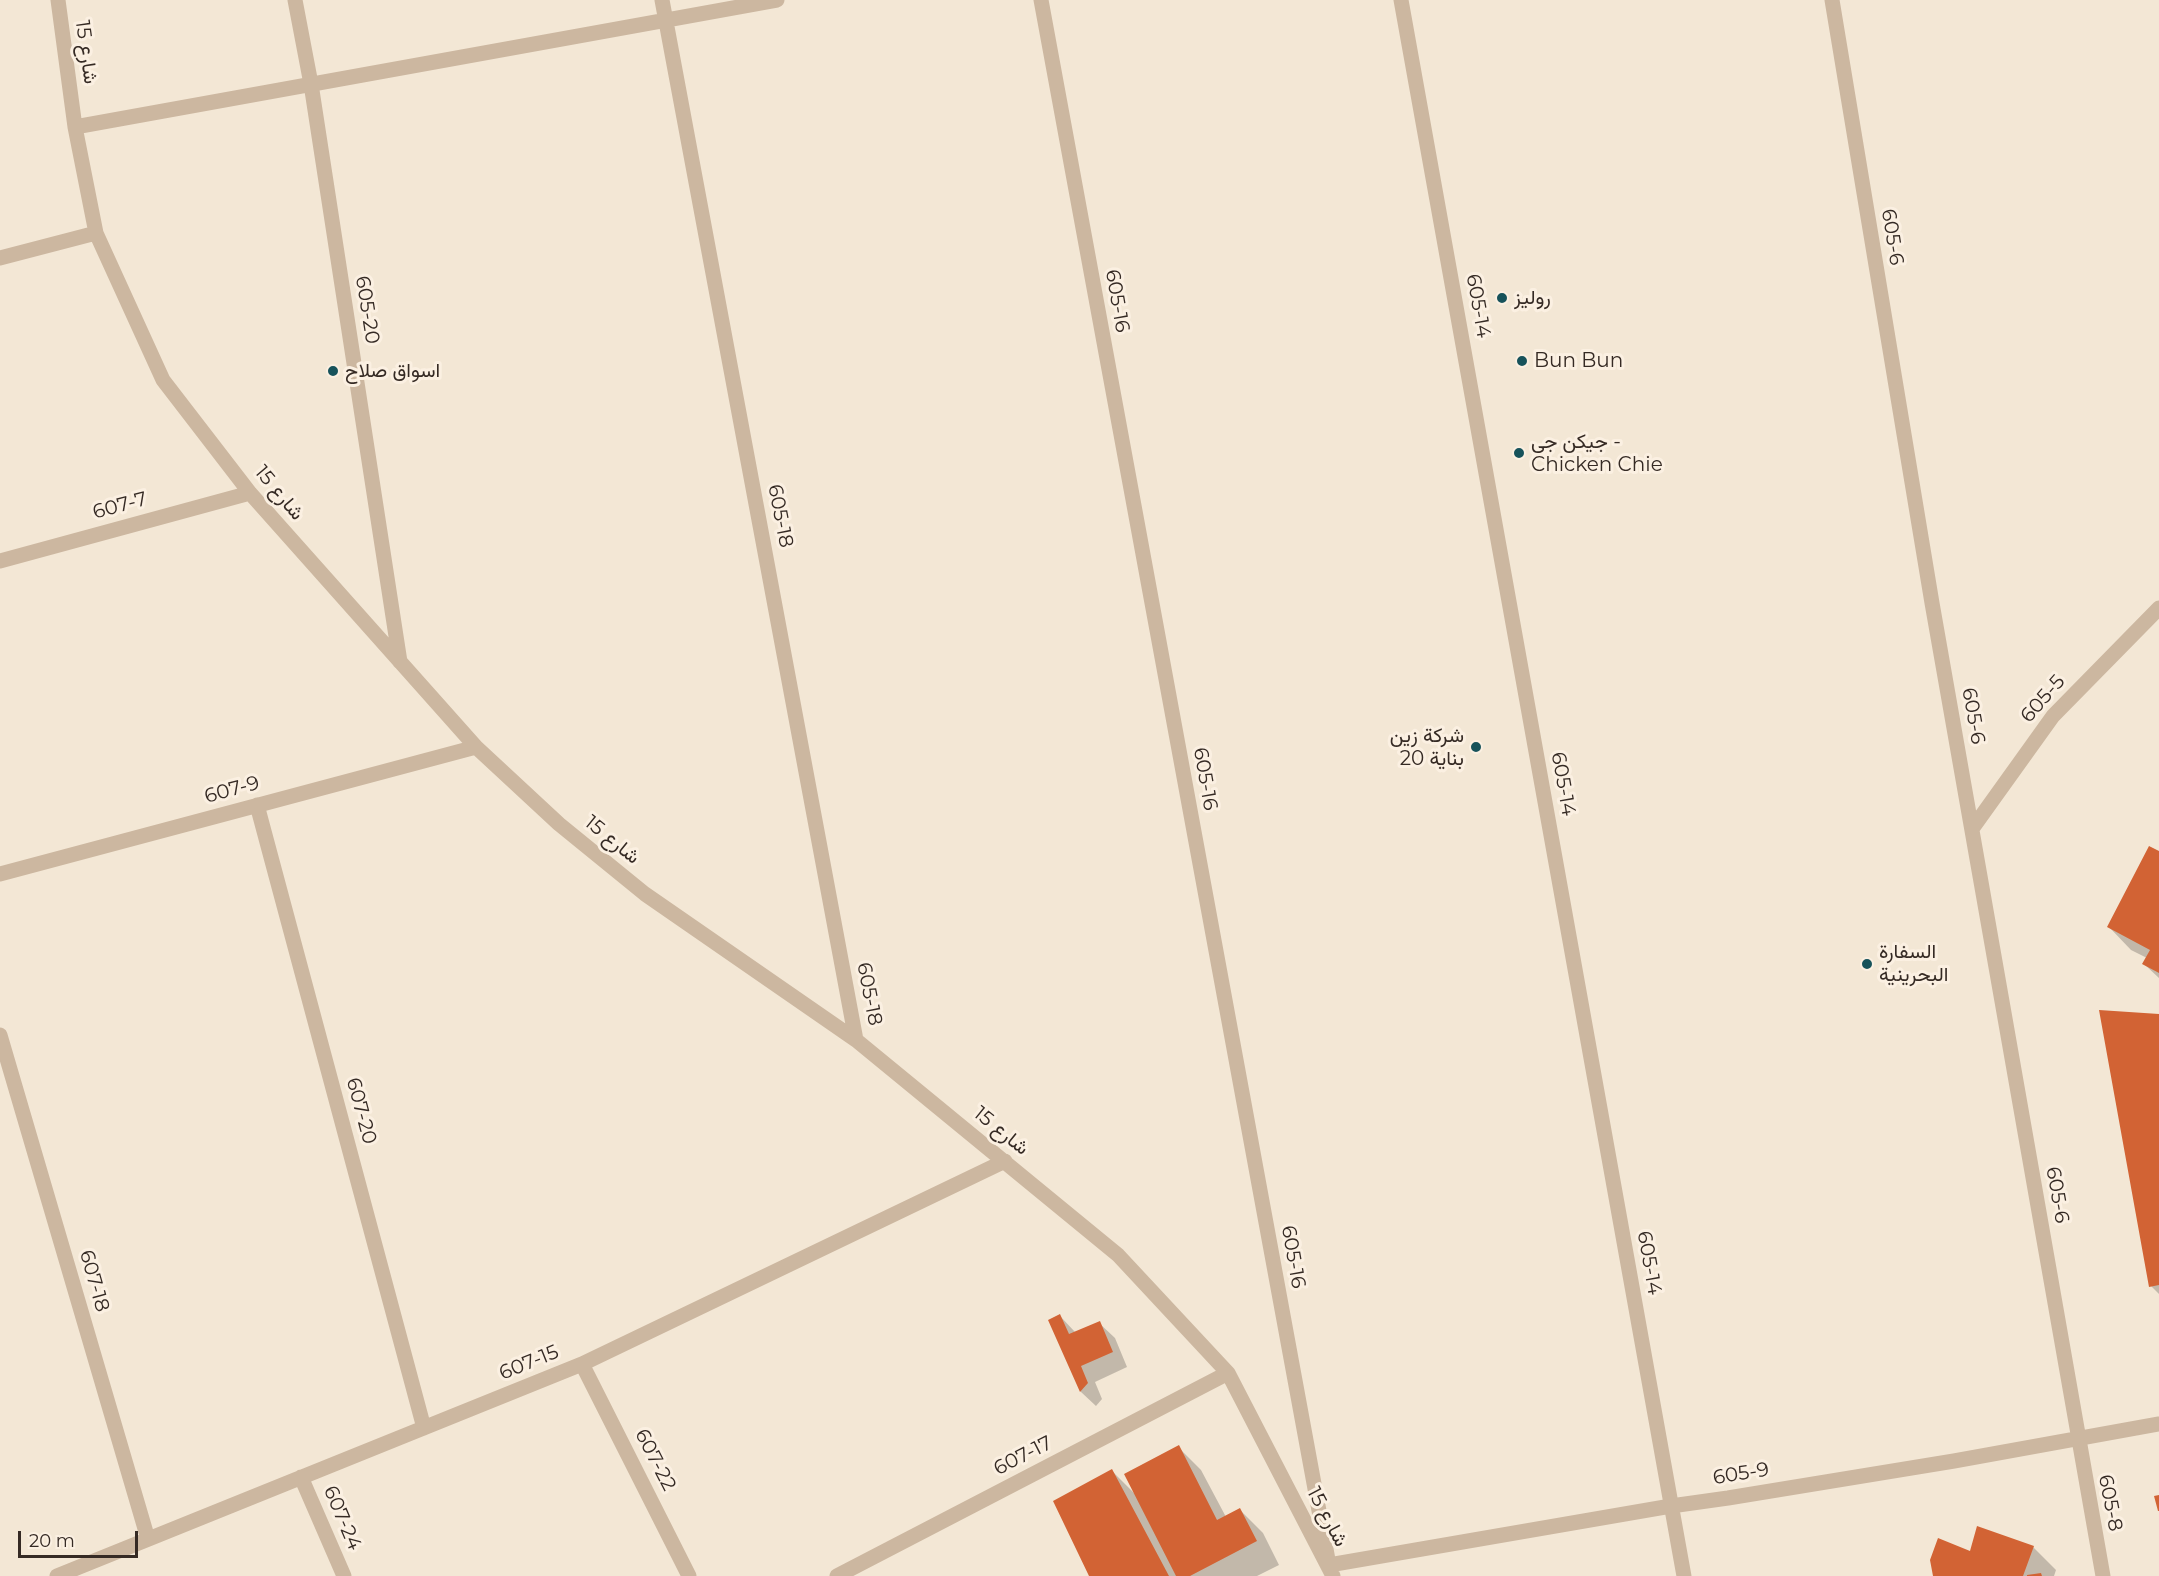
<!DOCTYPE html>
<meta charset="utf-8">
<style>
body{margin:0}
#map{position:relative;width:2159px;height:1576px;overflow:hidden;background:#f3e7d5;font-family:Montserrat,sans-serif}
canvas{display:block}
.scale{position:absolute;left:18px;top:1531px;width:120px;height:27px;box-sizing:border-box;border:3px solid #352a24;border-top:0;padding-left:8px;font-size:18px;line-height:21px;white-space:nowrap;color:#352a24;-webkit-text-stroke:4px #fbf0e2;paint-order:stroke}
</style>
<div id="map">
<canvas width="2159" height="1576"></canvas>
<div class="scale">20 m</div>
</div>
<script>
const context = document.querySelector('canvas').getContext('2d');
context.lineJoin = 'round';
function paint(path, color) { context.fillStyle = color; context.fill(path, 'evenodd'); }
const toPath = rows => new Path2D(rows.map(r => 'M' + r).join(''));
function strokePath(path, color, width, dash) { context.strokeStyle = color; context.lineWidth = width; context.lineCap = dash ? 'butt' : 'round'; context.setLineDash(dash || []); context.stroke(path); }
function label(font, color, halo, rows, align = 'center') {
  context.font = font + ' Montserrat,Vazirmatn,sans-serif'; context.lineWidth = 6; context.setLineDash([]); context.textBaseline = 'middle'; context.strokeStyle = halo; context.fillStyle = color; for (const [text, x, y, turn = 0] of rows) {
    context.save(); context.translate(x, y); context.rotate((+turn || 0) * Math.PI / 180); context.textAlign = isNaN(turn) ? turn : align; if (halo) context.strokeText(text, 0, 0); context.fillText(text, 0, 0); context.restore();
  }
}
const shadow = toPath([
 [2159,853,2159,978,2144,964,2147,958,2131,950,2109,927],
 [2159,1016,2159,1294,2151,1286],
 [1060,1316,1075,1332,1099,1323,1115,1338,1127,1367,1095,1382,1102,1399,1096,1406,1081,1392,1050,1321],
 [1178,1447,1201,1470,1226,1517,1240,1510,1263,1533,1279,1565,1257,1576,1090,1576,1112,1471,1136,1495],
 [2033,1547,2056,1570,2054,1576,1935,1576,1971,1553]
]);
const building = toPath([
 [2149,846,2159,851,2159,973,2142,964,2150,950,2107,927],
 [2099,1010,2159,1014,2159,1285,2149,1287],
 [1060,1314,1069,1334,1100,1321,1113,1352,1081,1366,1088,1383,1080,1392,1048,1320],
 [1179,1445,1217,1520,1240,1508,1257,1541,1190,1576,1176,1576,1124,1474],
 [1112,1469,1169,1576,1089,1576,1053,1501],
 [2159,1495,2159,1511,2158,1511,2154,1496],
 [1977,1526,2034,1546,2023,1576,1933,1576,1930,1560,1938,1538,1970,1551],
 [2041,1573,2042,1576,2027,1576,2027,1575]
]);
const minor = toPath([
 [58,0,75,127,96,233,163,380,250,493,476,747,559,824,645,894,856,1040,1118,1255,1228,1373,1333,1576],
 [295,0,311,84,400,662],
 [662,0,856,1040],
 [1041,0,1329,1565,1671,1506,1728,1498,1954,1461,2159,1424],
 [1401,0,1684,1576],
 [1832,0,1932,603,2103,1576],
 [75,127,777,0],
 [0,258,96,233],
 [0,561,250,493],
 [257,805,424,1428],
 [1972,829,2053,716,2159,608],
 [0,874,476,747],
 [0,1035,148,1539],
 [582,1364,689,1576],
 [301,1477,344,1576],
 [57,1576,582,1364,1005,1161],
 [837,1576,1228,1373]
]);
const markers = [
 [1502,298,6,"#16525a"],
 [1522,361,6,"#16525a"],
 [333,371,6,"#16525a"],
 [1519,453,6,"#16525a"],
 [1476,747,6,"#16525a"],
 [1867,964,6,"#16525a"]
];
const streetNames = [
 ["شارع 15",86,52,82],
 ["605-6",1892,237,81],
 ["605-16",1117,301,80],
 ["605-14",1478,306,80],
 ["605-20",367,310,81],
 ["شارع 15",279,493,50],
 ["607-7",120,506,-15],
 ["605-18",780,516,79],
 ["605-5",2043,699,-49],
 ["605-6",1973,716,80],
 ["605-16",1205,779,80],
 ["605-14",1563,784,80],
 ["607-9",232,790,-15],
 ["شارع 15",612,840,39],
 ["605-18",869,994,79],
 ["607-20",361,1111,75],
 ["شارع 15",1001,1131,39],
 ["605-6",2057,1195,80],
 ["605-16",1293,1257,80],
 ["605-14",1649,1263,80],
 ["607-18",94,1281,74],
 ["607-15",529,1363,-22],
 ["607-17",1023,1456,-27],
 ["607-22",655,1460,63],
 ["605-9",1741,1474,-9],
 ["605-8",2110,1503,79],
 ["شارع 15",1327,1517,62],
 ["607-24",342,1518,67]
];
const poiNames = [
 ["روليز",1514,298],
 ["Bun Bun",1534,361],
 ["اسواق صلاح",345,371],
 ["جيكن جي -",1531,442],
 ["Chicken Chie",1531,465],
 ["شركة زين",1464,736,"right"],
 ["بناية 20",1464,759,"right"],
 ["السفارة",1879,952],
 ["البحرينية",1879,975]
];
paint(shadow, '#0003');
paint(building, '#d26334');
strokePath(minor, '#ccb7a0', 15);
for (const [x, y, r, color] of markers) { const dot = new Path2D(); dot.arc(x, y, r, 0, 2 * Math.PI); context.fillStyle = color; context.fill(dot); strokePath(dot, '#fbf0e2', 2); }
label('20px', '#352a24', '#fbf0e2', streetNames);
label('20px', '#352a24', '#fbf0e2', poiNames, 'left');
</script>
